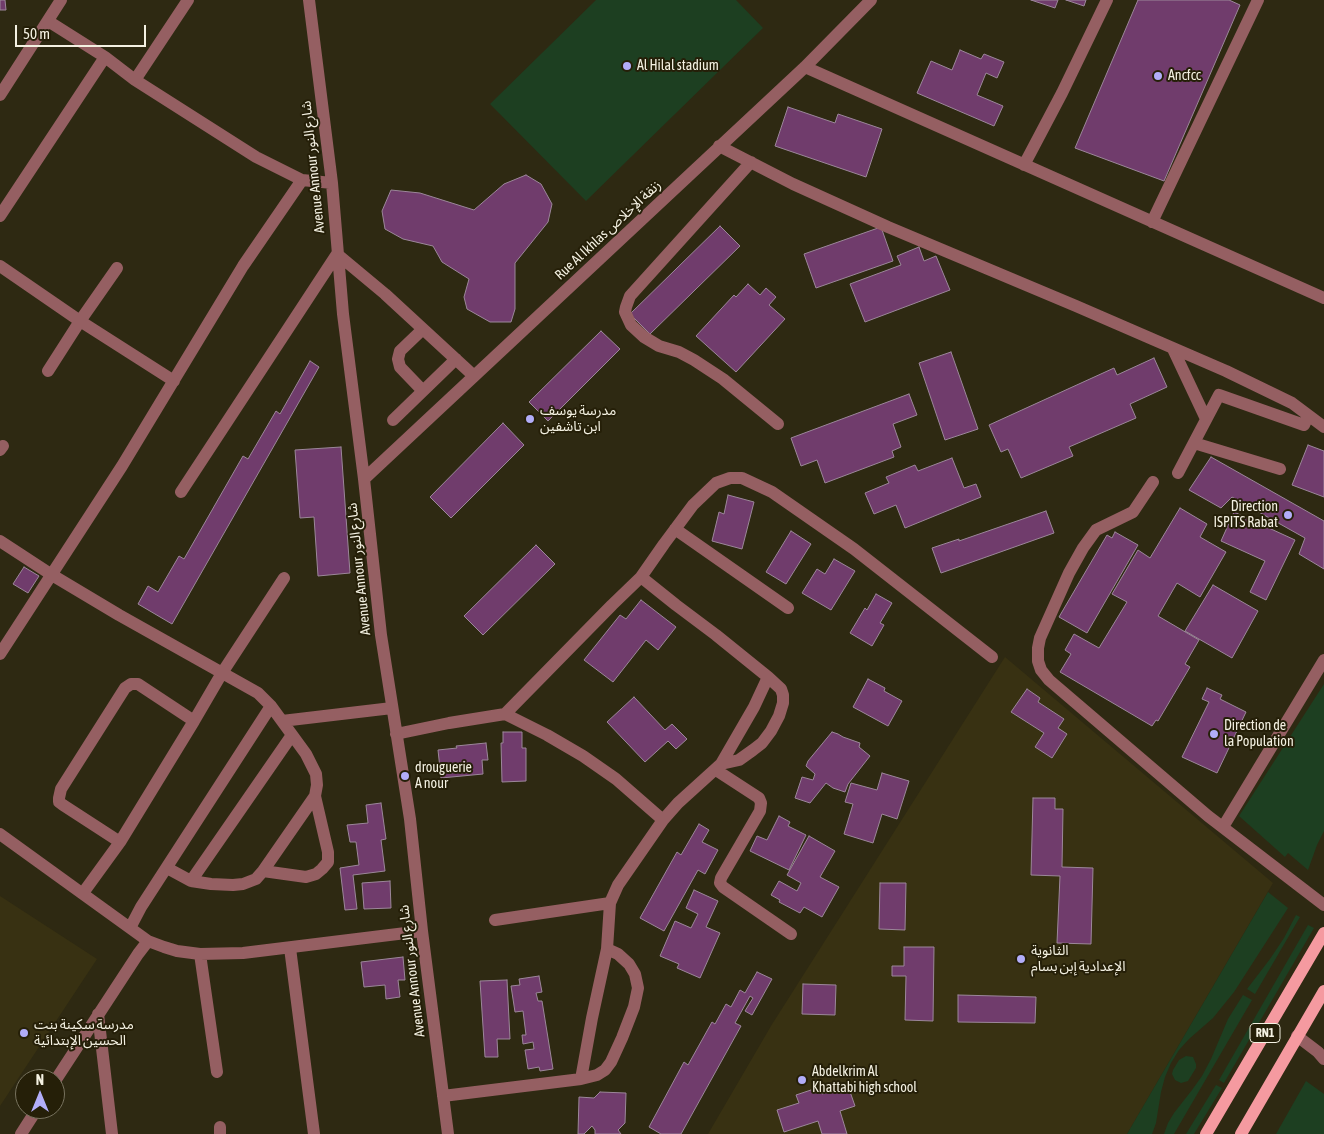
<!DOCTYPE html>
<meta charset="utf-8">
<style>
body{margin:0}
#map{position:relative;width:1324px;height:1134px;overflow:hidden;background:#2e2912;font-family:"Asap Condensed",sans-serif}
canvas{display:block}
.north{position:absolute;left:15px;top:1069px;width:50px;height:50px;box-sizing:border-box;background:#251f08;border:1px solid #78735f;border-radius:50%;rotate:0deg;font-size:14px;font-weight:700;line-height:20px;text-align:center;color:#f4f1e2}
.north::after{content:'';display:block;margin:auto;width:18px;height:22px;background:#b2adf9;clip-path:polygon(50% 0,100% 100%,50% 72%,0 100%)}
.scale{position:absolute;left:15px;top:25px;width:131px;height:22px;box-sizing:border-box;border:2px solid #f4f1e2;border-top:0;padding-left:6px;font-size:15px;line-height:18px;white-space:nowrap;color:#f4f1e2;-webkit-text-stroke:4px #251f08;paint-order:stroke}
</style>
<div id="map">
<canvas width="1324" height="1134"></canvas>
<div class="north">N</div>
<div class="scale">50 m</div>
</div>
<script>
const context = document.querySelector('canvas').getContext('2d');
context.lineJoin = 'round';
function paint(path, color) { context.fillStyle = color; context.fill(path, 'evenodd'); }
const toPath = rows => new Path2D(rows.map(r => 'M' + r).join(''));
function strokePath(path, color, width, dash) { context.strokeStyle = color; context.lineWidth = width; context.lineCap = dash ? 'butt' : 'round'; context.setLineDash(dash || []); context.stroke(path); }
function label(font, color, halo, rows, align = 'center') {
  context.font = font + ' "Asap Condensed","Noto Sans Arabic",sans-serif'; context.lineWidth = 4; context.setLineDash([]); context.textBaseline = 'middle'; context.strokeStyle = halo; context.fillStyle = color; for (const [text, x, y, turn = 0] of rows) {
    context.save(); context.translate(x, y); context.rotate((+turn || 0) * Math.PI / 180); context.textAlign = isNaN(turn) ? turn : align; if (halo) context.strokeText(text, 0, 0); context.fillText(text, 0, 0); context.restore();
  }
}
const built = toPath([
 [1005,657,1273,883,1127,1134,708,1134,771,1026],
 [0,896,97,959,0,1106]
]);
const green = toPath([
 [596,0,736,0,763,28,586,201,490,104],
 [1324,684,1324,831,1317,845,1308,870,1288,853,1285,857,1239,816],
 [1268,892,1288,908,1234,992,1213,1018,1189,1039,1179,1050,1171,1063,1165,1077,1161,1092,1156,1123,1152,1134,1127,1134],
 [1296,915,1300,917,1255,994,1247,989,1270,959,1284,938],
 [1308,925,1314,928,1224,1083,1219,1080],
 [1243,995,1252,1000,1174,1134,1164,1134,1168,1123,1174,1113,1192,1090,1202,1076,1211,1059,1228,1019],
 [1186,1056,1193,1057,1196,1064,1196,1068,1188,1081,1181,1083,1175,1080,1172,1074,1173,1070,1179,1060],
 [1306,1081,1324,1094,1324,1134,1276,1134],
 [1216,1085,1222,1088,1194,1134,1186,1134]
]);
const building = toPath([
 [0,0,5,0,6,10,0,10,0,0],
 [1031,0,1058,0,1055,8,1031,0],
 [1066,0,1086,0,1084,6,1066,0],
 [1138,0,1229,0,1240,5,1164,181,1075,148,1138,0],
 [960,50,981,59,984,54,1004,62,997,78,986,73,977,95,1003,106,994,126,917,93,931,61,952,70,960,50],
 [788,107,835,123,838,114,882,129,866,177,775,146,788,107],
 [526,175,541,184,552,204,548,222,515,263,515,309,511,322,490,322,467,309,464,297,469,279,442,262,433,246,403,239,385,229,382,211,391,190,420,193,474,210,504,184,526,175],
 [720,226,740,246,650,334,630,314,720,226],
 [881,227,893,261,816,288,804,254,881,227],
 [919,247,924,261,936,256,950,290,865,322,850,284,901,265,897,256,919,247],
 [748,284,760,295,766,288,776,297,769,305,785,319,736,372,696,336,734,295,736,297,748,284],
 [601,331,620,349,548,421,529,402,601,331],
 [951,352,978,429,945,440,919,363,951,352],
 [1154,358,1167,387,1130,404,1136,418,1069,447,1073,456,1021,478,1008,449,1001,452,989,425,1114,368,1117,375,1154,358],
 [310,361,319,367,172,624,138,604,148,586,158,592,179,556,184,559,243,456,248,459,276,411,280,414,310,361],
 [909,394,917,415,893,424,901,447,892,451,894,457,825,483,817,460,801,466,791,438,909,394],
 [503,423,524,445,451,518,430,497,503,423],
 [1308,445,1324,451,1324,497,1292,485,1308,445],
 [341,447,350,573,318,576,314,517,300,518,295,450,341,447],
 [1211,457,1324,521,1324,569,1299,554,1305,538,1232,497,1221,508,1189,490,1211,457],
 [952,458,964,488,976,484,981,497,905,528,896,505,874,514,865,493,889,483,886,477,915,465,918,471,952,458],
 [728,495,754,502,742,549,712,541,719,512,724,514,728,495],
 [1180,508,1207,524,1200,537,1226,552,1200,597,1177,583,1158,616,1199,640,1185,664,1190,667,1158,721,1156,720,1152,726,1060,672,1071,654,1065,650,1074,634,1099,648,1127,602,1112,594,1138,550,1150,558,1180,508],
 [1046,511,1054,533,941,573,932,548,959,539,959,541,1046,511],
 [1234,512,1295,540,1266,600,1250,592,1265,561,1221,541,1234,512],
 [791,531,811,544,786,584,766,572,791,531],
 [1115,532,1138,545,1087,633,1059,617,1107,535,1112,538,1115,532],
 [536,545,555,564,483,635,464,616,536,545],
 [834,559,855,571,831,610,802,593,817,569,825,574,834,559],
 [24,567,39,576,28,593,13,584,24,567],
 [1213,585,1258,611,1232,658,1185,631,1213,585],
 [876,594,892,603,880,623,884,625,872,646,850,633,865,608,867,610,876,594],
 [641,600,676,627,658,650,646,640,613,682,584,660,620,615,626,619,641,600],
 [868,679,885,688,884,691,902,701,888,726,853,707,868,679],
 [1207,688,1222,695,1220,699,1246,712,1217,773,1182,757,1209,702,1202,699,1207,688],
 [1027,689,1040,698,1038,702,1064,719,1058,728,1067,734,1052,758,1035,747,1044,733,1011,712,1027,689],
 [634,697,665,730,672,724,687,739,676,749,668,741,645,762,607,722,634,697],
 [503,732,522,732,522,748,526,748,526,781,502,782,501,743,503,743,503,732],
 [832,732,838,734,843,737,860,743,859,747,870,756,848,784,845,792,833,788,826,783,810,803,795,798,802,777,813,780,815,774,806,766,808,761,832,732],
 [486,743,488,760,482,760,483,774,441,778,438,750,457,748,456,746,486,743],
 [882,773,909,781,897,819,882,814,873,843,844,834,853,804,845,802,851,783,877,790,882,773],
 [1033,798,1055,798,1055,809,1063,809,1062,867,1093,868,1091,944,1057,943,1060,876,1031,875,1033,798],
 [381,803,386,839,381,840,385,871,353,875,357,909,345,910,340,868,359,865,356,842,350,842,347,825,368,823,366,805,381,803],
 [779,816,790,822,788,826,806,835,789,870,750,851,757,836,767,840,779,816],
 [699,824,709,830,702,842,718,850,705,874,698,870,664,931,640,918,677,852,681,855,699,824],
 [809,836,835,851,820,877,839,887,822,917,804,907,800,913,779,902,780,900,771,895,779,881,797,891,801,883,787,875,809,836],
 [390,881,391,908,364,909,362,883,390,881],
 [880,883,906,883,905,930,879,929,880,883],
 [694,890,718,901,706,927,720,933,700,978,677,968,679,964,660,956,675,921,691,928,698,914,686,908,694,890],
 [904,947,934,947,933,1021,905,1020,906,976,892,976,892,966,904,966,904,947],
 [403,957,405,980,398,980,400,997,386,999,385,985,364,987,361,962,403,957],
 [757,972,772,979,752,1015,745,1011,753,998,750,996,735,1023,741,1026,681,1134,661,1134,649,1127,684,1062,688,1065,712,1022,715,1024,726,1004,731,1007,740,990,745,993,757,972],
 [539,976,542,992,536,993,538,1001,542,1001,553,1069,540,1071,539,1067,528,1069,525,1050,534,1049,533,1042,523,1044,522,1035,526,1035,523,1011,515,1012,511,986,520,985,519,979,539,976],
 [507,980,510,1039,497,1039,498,1057,485,1057,480,981,507,980],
 [803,984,836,985,835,1015,802,1014,803,984],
 [958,995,1036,997,1035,1023,958,1022,958,995],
 [848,1086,855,1106,840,1111,847,1134,822,1134,818,1121,784,1132,777,1110,799,1103,796,1095,820,1087,822,1094,848,1086],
 [600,1092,626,1093,625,1123,618,1130,621,1134,595,1134,595,1130,592,1126,584,1134,578,1134,579,1097,594,1098,600,1092]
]);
const minor = toPath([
 [309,0,332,183,343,314,364,479,381,635,410,819,422,931,448,1134],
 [48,21,105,57,135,80,256,157,302,180,332,183],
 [805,67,1324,298],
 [135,80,188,0],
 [0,95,61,0],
 [719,146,793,184,888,227,1076,306,1226,371,1292,403,1324,427],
 [751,162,630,296,626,307,625,312,631,325,644,337,659,346,679,352,694,360,723,379,778,424],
 [1024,165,1062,93,1107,0],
 [0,216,105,57],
 [1152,222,1258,0],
 [0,266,80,321,174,381],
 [423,329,400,351,398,359,400,367,423,391],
 [1173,349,1206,419],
 [48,371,80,321,117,268],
 [393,420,456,359],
 [1194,443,1280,469],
 [0,450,3,446],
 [1178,473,1219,395,1304,425,1308,416],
 [364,479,805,67,871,0],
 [1153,482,1133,512,1096,530,1083,548,1069,573,1040,638,1038,648,1038,661,1041,670,1049,680,1208,816,1324,905],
 [181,492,337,254,385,294,474,376],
 [675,529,788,608],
 [0,541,52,575,119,615,258,693,271,706,306,754,316,774,317,785,315,796,263,871,256,879,243,884,233,885,211,884,191,881],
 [0,654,122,466,243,266,302,180],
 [505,714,612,605,641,577,664,544,693,505,716,483,730,478,742,478,772,492,854,549,992,657],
 [194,721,222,673,284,578],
 [282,721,392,708],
 [396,734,449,723,505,714,547,735,583,756,616,779,663,820],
 [721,764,739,760,753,750,762,743,771,731,779,716,783,703,783,695,781,689,768,677],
 [716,770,759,798,761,803,760,811,721,878,720,883,723,887,791,934],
 [1223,827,1324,660],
 [0,834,148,941,164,947,177,951,200,954,243,953,422,931],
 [167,868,191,881,292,735],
 [263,871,306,877,316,874,322,869,328,862,328,852,315,796],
 [83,893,120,842,194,721,138,684,131,684,125,688,61,789,59,798,59,802,63,805,120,842],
 [495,920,610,903],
 [130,928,141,907,271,706],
 [290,948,314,1134],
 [200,954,217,1072],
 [98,1014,112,1134],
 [1297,1036,1318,1052,1324,1059],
 [581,1079,592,1018,607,949,610,903,618,885,663,820,678,803,721,764,754,707,768,677,716,635,676,605,641,577],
 [55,1081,138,954,148,941],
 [443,1096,581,1079,597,1075,605,1070,611,1062,622,1038,634,1007,638,988,635,974,629,964,618,954,607,949],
 [220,1127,220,1134],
 [21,1134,37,1109]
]);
const major = toPath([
 [1206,1134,1324,933],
 [1241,1134,1324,991]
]);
const markers = [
 [627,66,5,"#b2adf9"],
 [1158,76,5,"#b2adf9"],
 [530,419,5,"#b2adf9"],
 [1288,515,5,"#b2adf9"],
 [1214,734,5,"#b2adf9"],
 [405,776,5,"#b2adf9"],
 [1021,959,5,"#b2adf9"],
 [24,1033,5,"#b2adf9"],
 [802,1080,5,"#b2adf9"]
];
const shields = [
 [1265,1033,30]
];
const shieldNames = [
 ["RN1",1265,1033]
];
const poiNames = [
 ["Al Hilal stadium",637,66],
 ["Ancfcc",1168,76],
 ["مدرسة يوسف",540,411],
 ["ابن تاشفين",540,427],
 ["Direction",1278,507,"right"],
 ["ISPITS Rabat",1278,523,"right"],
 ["Direction de",1224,726],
 ["la Population",1224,742],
 ["drouguerie",415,768],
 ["A nour",415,784],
 ["الثانوية",1031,951],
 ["الإعدادية إبن بسام",1031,967],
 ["مدرسة سكينة بنت",34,1025],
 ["الحسين الإبتدائية",34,1041],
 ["Abdelkrim Al",812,1072],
 ["Khattabi high school",812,1088]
];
const streetNames = [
 ["Avenue Annour شارع النور",313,167,-96],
 ["Rue Al Ikhlas زنقة الإخلاص",608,230,-43],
 ["Avenue Annour شارع النور",359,569,-96],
 ["Avenue Annour شارع النور",412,971,-97]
];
paint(built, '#383112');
paint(green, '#1d3f21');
paint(building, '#703c6c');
strokePath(building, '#9c879a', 1);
strokePath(minor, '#955f62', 12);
strokePath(major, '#f59aa0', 12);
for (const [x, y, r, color] of markers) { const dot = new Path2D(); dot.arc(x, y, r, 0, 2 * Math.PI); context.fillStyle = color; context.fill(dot); strokePath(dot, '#251f08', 2); }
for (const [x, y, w] of shields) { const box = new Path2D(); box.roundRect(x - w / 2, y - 9.5, w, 19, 4); context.fillStyle = '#251f08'; context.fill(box); strokePath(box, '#f4f1e2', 1); }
label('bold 12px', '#f4f1e2', null, shieldNames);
label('14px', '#f4f1e2', '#251f08', poiNames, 'left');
label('14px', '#f4f1e2', '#251f08', streetNames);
</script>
